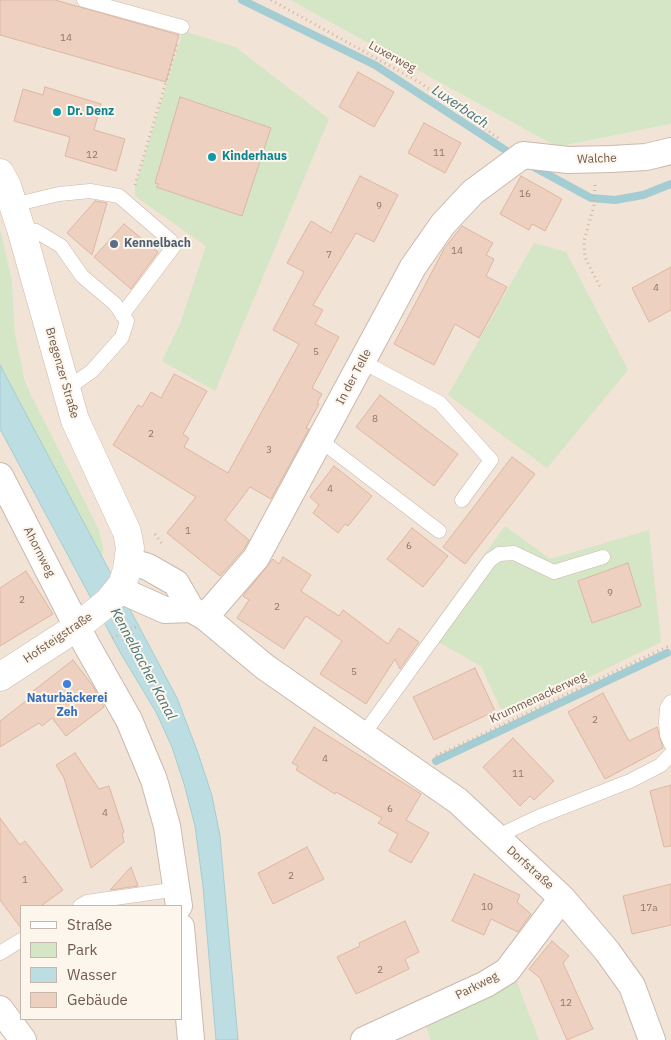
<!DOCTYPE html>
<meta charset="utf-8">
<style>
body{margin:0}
#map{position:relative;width:671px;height:1040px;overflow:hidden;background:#faf1e6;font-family:"IBM Plex Sans",sans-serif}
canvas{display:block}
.legend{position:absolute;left:20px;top:905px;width:162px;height:115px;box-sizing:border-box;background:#fdf6ec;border:1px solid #c5b7ac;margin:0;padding:6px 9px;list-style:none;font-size:15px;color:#71594d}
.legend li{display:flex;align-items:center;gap:10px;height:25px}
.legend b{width:25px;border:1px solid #c5b7ac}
</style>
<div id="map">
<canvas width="671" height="1040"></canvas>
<ul class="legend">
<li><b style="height:6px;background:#fff"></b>Straße</li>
<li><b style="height:14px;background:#d4e6c5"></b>Park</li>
<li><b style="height:14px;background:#bcdee2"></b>Wasser</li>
<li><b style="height:14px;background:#edd0c0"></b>Gebäude</li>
</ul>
</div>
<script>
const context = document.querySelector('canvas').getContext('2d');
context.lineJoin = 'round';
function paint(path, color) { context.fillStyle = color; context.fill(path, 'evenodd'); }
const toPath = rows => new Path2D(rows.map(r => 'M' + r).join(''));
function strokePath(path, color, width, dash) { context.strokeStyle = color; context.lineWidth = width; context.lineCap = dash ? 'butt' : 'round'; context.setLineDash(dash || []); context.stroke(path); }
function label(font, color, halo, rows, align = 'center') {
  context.font = font + ' "IBM Plex Sans",sans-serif'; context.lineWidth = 4; context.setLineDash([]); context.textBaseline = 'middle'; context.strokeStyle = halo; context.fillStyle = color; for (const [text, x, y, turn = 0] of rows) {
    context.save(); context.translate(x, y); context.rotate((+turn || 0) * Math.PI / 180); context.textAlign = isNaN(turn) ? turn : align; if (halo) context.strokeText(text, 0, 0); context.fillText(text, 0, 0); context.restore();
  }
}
const residential = toPath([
 [0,0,290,0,557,147,671,124,671,1040,13,1040,0,1021,0,348,28,388,19,359,15,334,12,280,0,228],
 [21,906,181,906,181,1019,21,1019]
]);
const green = toPath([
 [290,0,671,0,671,124,557,147],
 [183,31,235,47,329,119,215,391,162,361,180,324,206,246,135,196,135,187],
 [0,228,12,280,15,334,24,377,29,391,99,530,103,549,102,558,0,365],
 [534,243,566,252,628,370,547,468,448,395],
 [505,526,550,559,649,530,661,642,505,718,481,666,426,635],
 [514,975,539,1040,431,1040,424,1020]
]);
const water = toPath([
 [0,365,177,698,198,753,212,796,220,836,238,1040,216,1040,203,886,195,826,185,787,172,747,156,712,120,652,0,429,0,365]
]);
const stream = toPath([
 [242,0,375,65,513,155],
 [532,166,591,198,615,200,643,195,671,184],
 [436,761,667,653]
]);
const building = toPath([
 [0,0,55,0,179,35,166,82,0,35,0,0],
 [358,72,394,92,374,127,339,107,358,72],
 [45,87,101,104,94,130,125,139,116,171,65,156,70,137,14,121,23,89,43,95,45,87],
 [180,97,271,128,242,216,156,187,159,184,155,183,180,97],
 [424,123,461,143,445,173,408,153,424,123],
 [360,176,398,195,374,242,356,233,313,305,323,310,315,324,339,337,312,388,322,394,317,403,319,404,306,428,309,429,271,499,250,487,225,520,249,540,244,549,220,576,167,533,196,497,113,445,138,405,142,407,151,392,161,398,174,374,207,391,183,434,189,438,184,447,228,473,299,344,273,330,304,272,287,263,311,221,331,233,360,176],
 [521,176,562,199,545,231,532,224,529,230,500,214,521,176],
 [95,201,107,203,92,255,67,233,95,201],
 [124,224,158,252,131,289,94,257,124,224],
 [462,226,493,243,486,255,494,259,486,276,507,287,479,338,455,324,434,365,394,344,444,249,462,226],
 [671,267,671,310,649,322,632,288,671,267],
 [380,395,458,454,434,486,356,427,380,395],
 [512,457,535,474,465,564,443,547,512,457],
 [334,466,372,496,348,526,345,524,338,533,313,513,319,505,310,497,334,466],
 [412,528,448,556,423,587,387,559,412,528],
 [283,557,311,575,301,591,339,616,343,610,388,644,399,628,419,642,400,669,395,659,366,704,320,674,342,641,306,616,284,649,237,618,249,600,243,596,273,559,279,564,283,557],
 [628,563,641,606,592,623,578,581,628,563],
 [26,571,53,614,0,646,0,588,26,571],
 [73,660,93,686,104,707,66,736,52,718,42,726,39,723,0,747,0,721,35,694,33,691,73,660],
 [475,668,495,711,434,740,413,697,475,668],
 [603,693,629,741,657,727,663,748,605,779,568,712,603,693],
 [314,727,421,794,406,820,429,833,411,863,389,851,398,834,378,823,382,818,336,792,335,794,296,770,298,766,292,763,314,727],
 [513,738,554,781,534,800,530,796,520,806,483,767,513,738],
 [75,753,99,789,109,786,124,832,122,833,124,842,91,868,64,778,56,765,75,753],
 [671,785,671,846,664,847,650,791,671,785],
 [0,818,20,845,25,841,63,890,41,906,21,906,21,928,0,900,0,818],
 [307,847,324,879,273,904,258,873,307,847],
 [131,867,138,886,110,890,131,867],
 [474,874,520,895,517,902,531,914,518,932,491,919,484,935,452,921,474,874],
 [671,884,671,925,632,934,623,896,671,884],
 [405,921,419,952,405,959,409,969,356,994,337,957,360,946,359,943,405,921],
 [552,941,569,956,563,963,593,1029,567,1040,540,978,529,969,552,941]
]);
const path = toPath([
 [271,0,419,82,501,140],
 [135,185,177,45],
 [595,185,594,205,584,241,585,257,601,289],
 [155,534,163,545],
 [112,638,138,626],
 [436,756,671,645]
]);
const service = toPath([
 [84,0,182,27],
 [13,205,59,194,90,191,119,196,170,240,174,246,122,315],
 [21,229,36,231,61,246,82,276,115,304,127,321,122,337,92,371,65,390],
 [363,362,440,403,491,460,462,500],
 [321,441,439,531],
 [671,702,667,708,666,722,667,735,671,744],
 [363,735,490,560,499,554,514,553,554,572,603,557],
 [496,837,538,817,630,781,661,765,671,754],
 [80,906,87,902,178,889],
 [0,953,21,940]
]);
const minor = toPath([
 [0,476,86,644,129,720,154,780,167,826,179,906],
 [128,561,148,567,176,583,191,609,205,617,265,667,458,801,562,898,607,951,632,986,652,1040],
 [120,590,165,610,191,609],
 [205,617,256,558,413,267,443,224,473,192,523,155,568,160,612,159,646,157,671,151],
 [181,927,191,1040],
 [0,1009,23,1040],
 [364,1040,486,984,507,971,562,898]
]);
const secondary = toPath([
 [0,173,7,186,21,229,75,420,127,532,130,548,127,570,122,585,108,602,77,627,0,677]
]);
const markers = [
 [57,112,5,"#0f9aa8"],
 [212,157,5,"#0f9aa8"],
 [114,244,5,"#5c6f8a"],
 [67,684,5,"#3f7fe0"]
];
const numberNames = [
 ["14",66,38],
 ["11",439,153],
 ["12",92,155],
 ["16",525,194],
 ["9",379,206],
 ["14",457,251],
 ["7",329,255],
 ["4",656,288],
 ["5",316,352],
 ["8",375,419],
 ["2",151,434],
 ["3",269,450],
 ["4",330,489],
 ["1",188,531],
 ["6",409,546],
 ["9",610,593],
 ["2",22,600],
 ["2",277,607],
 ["5",354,672],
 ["2",595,720],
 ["4",325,759],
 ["11",518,774],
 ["6",390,809],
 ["4",105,813],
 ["2",291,876],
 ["1",25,880],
 ["10",487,907],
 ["17a",649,908],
 ["2",380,970],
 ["12",566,1003]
];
const streetNames = [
 ["Luxerweg",392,57,29],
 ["Walche",597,159,-2],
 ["Bregenzer Straße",62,373,74],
 ["In der Telle",354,377,-62],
 ["Ahornweg",39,552,63],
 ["Hofsteigstraße",58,638,-34],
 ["Krummenackerweg",538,698,-25],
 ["Dorfstraße",530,868,42],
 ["Parkweg",477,986,-27]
];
const cultureNames = [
 ["Dr. Denz",67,112],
 ["Kinderhaus",222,157]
];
const serviceNames = [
 ["Kennelbach",124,244]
];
const shopNames = [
 ["Naturbäckerei",67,699],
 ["Zeh",67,713]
];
const waterNames = [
 ["Luxerbach",460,107,34],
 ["Kennelbacher Kanal",143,664,62]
];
paint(residential, '#f1e3d5');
paint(green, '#d4e6c5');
paint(water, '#bcdee2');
strokePath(water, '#a3cdd3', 1);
strokePath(stream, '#a3cdd3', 8);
paint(building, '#edd0c0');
strokePath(building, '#deb7a2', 1);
strokePath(service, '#cbb9ad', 15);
strokePath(minor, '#cbb9ad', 28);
strokePath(secondary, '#cfbbae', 29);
strokePath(path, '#d2b4a3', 3, [1, 4]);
strokePath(service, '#fff', 14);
strokePath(minor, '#fff', 26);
strokePath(secondary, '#fff', 28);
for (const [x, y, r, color] of markers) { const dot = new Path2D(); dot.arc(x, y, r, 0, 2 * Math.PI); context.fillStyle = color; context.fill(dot); strokePath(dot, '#fdf6ec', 2); }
label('10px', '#90776a', null, numberNames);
label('12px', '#71594d', '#fdf6ec', streetNames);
label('bold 12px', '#0d838f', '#fdf6ec', cultureNames, 'left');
label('bold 12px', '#4e5e75', '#fdf6ec', serviceNames, 'left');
label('bold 12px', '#366cbe', '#fdf6ec', shopNames);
label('italic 14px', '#46747b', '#fdf6ec', waterNames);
</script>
